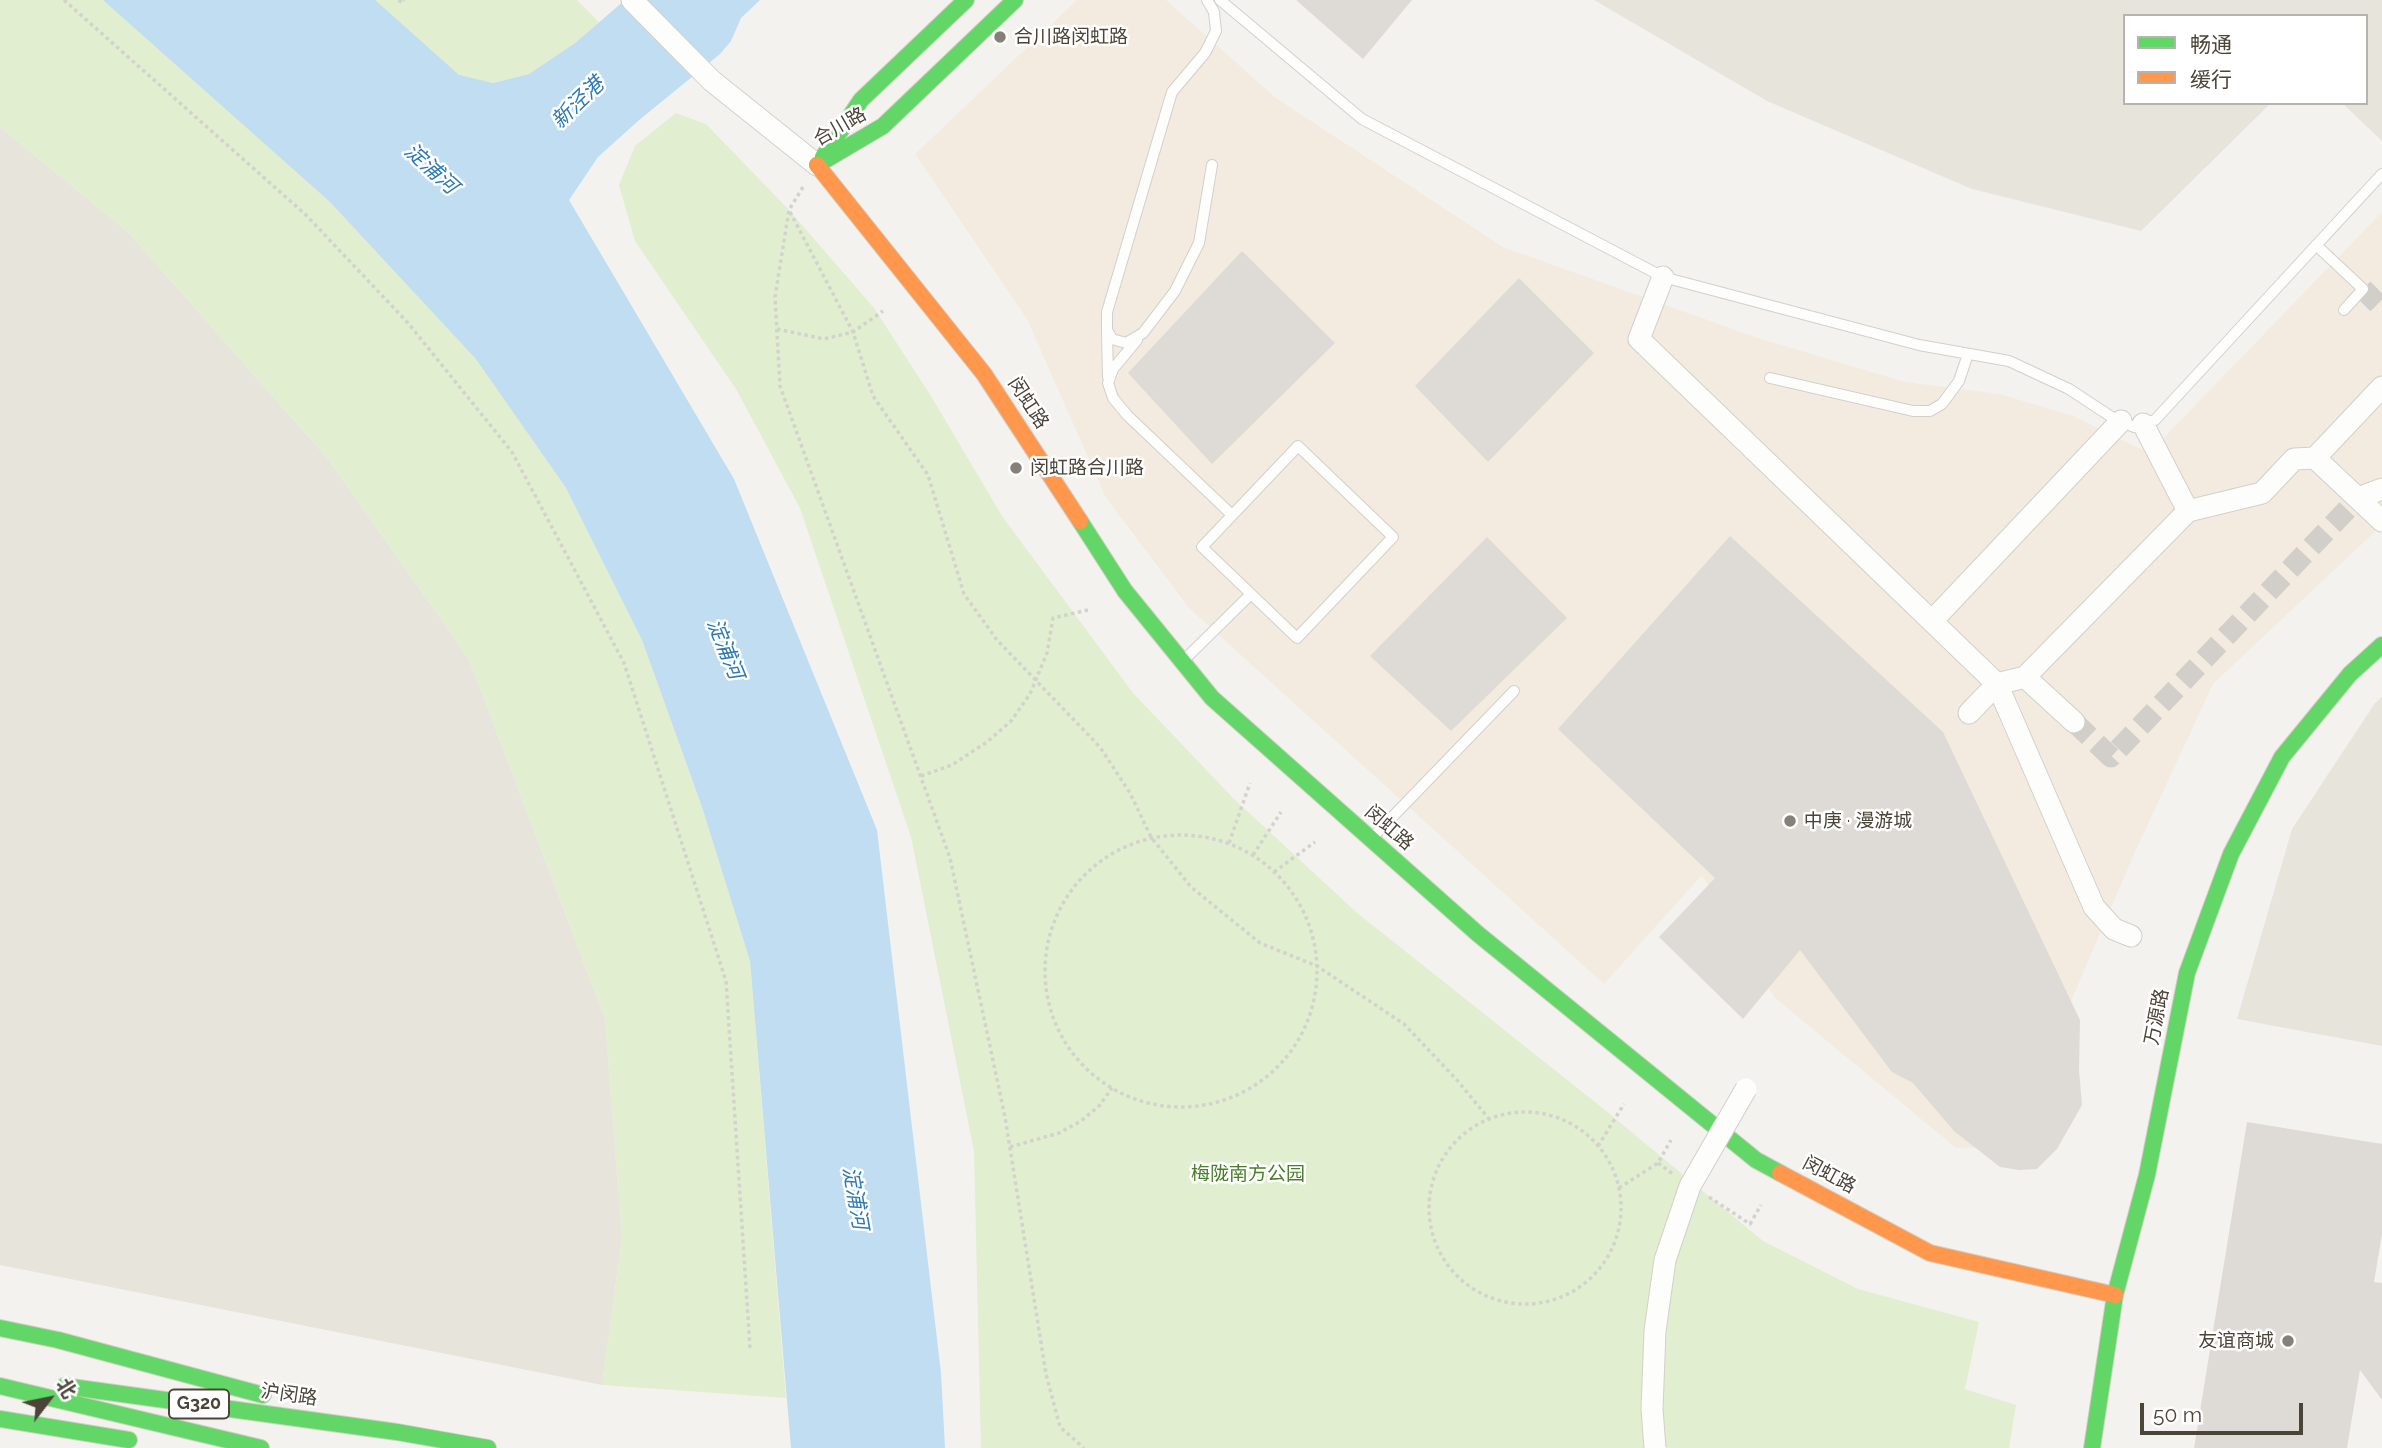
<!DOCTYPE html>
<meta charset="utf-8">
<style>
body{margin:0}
#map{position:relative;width:2382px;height:1448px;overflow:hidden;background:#f4f2ee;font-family:Raleway,"Noto Sans SC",sans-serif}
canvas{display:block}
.legend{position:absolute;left:2123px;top:14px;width:245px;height:91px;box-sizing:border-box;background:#fff;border:2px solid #b7b4b0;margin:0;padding:9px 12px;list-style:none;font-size:21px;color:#4b4439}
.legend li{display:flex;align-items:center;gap:14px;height:35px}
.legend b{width:35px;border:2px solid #b7b4b0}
.north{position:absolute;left:14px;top:1364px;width:70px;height:70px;-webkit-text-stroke:5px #fff;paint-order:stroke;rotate:58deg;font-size:19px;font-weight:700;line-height:28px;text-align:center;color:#4b4439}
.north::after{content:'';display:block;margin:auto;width:24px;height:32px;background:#4b4439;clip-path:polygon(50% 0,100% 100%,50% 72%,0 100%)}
.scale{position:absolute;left:2140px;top:1403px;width:163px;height:32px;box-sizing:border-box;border:4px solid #4b4439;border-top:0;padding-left:9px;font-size:21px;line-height:24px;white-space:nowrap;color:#4b4439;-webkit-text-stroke:5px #fff;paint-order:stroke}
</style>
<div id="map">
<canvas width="2382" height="1448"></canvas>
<ul class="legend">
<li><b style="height:9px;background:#63d668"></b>畅通</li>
<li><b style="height:9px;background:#ff974d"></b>缓行</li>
</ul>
<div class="north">北</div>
<div class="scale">50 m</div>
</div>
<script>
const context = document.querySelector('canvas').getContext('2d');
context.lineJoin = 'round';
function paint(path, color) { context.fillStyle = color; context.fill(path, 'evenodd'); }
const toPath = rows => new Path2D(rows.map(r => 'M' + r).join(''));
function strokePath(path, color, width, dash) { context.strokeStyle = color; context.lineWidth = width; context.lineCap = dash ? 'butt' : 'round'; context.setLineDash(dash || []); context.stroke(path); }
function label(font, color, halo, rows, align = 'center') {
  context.font = font + ' Raleway,"Noto Sans SC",sans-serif'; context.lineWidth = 5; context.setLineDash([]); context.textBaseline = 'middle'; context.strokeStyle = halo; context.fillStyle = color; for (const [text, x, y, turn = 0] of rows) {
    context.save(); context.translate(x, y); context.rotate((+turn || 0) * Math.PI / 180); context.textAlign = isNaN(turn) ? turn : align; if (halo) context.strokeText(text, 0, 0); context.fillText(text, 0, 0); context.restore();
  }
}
const residential = toPath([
 [1594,0,2382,0,2382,141,2342,103,2366,103,2366,16,2125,16,2125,103,2271,103,2141,231,1972,189,1767,101],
 [0,127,128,232,328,459,469,659,605,1019,622,1238,602,1385,0,1265],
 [2382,697,2382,1046,2237,1019,2292,829,2375,703]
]);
const commercial = toPath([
 [1077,0,1166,0,1276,98,1503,247,1755,337,1905,382,2000,394,2073,416,2149,453,2382,212,2382,525,2213,684,2135,852,2059,1029,2029,1146,1956,1148,1774,997,1702,875,1604,984,1190,609,1106,498,1027,319,915,154]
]);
const green = toPath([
 [0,0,577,0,599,22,575,43,529,74,493,83,458,76,329,201,477,359,566,488,642,640,702,807,750,961,786,1398,602,1385,622,1238,605,1019,469,659,328,459,128,232,0,127],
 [676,113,706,124,789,210,874,308,931,396,1002,516,1133,693,1233,798,1356,912,1605,1110,1763,1241,1858,1289,1979,1322,1965,1389,2016,1405,2009,1448,981,1448,974,1151,911,837,800,508,736,389,635,241,619,185,635,146]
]);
const water = toPath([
 [103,0,375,0,459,75,493,83,529,74,575,43,625,0,760,0,741,18,731,41,720,54,638,121,598,157,569,200,734,479,877,830,941,1373,945,1448,791,1448,750,961,702,807,642,640,566,488,476,359,329,201]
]);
const building = toPath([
 [1296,0,1412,0,1363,59],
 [1242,251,1335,343,1212,464,1128,373],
 [1519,278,1594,353,1488,462,1415,386],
 [1730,536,1943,732,2080,1020,2079,1070,2082,1105,2057,1149,2037,1169,2019,1170,2000,1167,1954,1131,1913,1083,1892,1072,1800,950,1743,1019,1659,937,1715,878,1558,729],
 [1487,537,1567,618,1451,731,1370,656],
 [2247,1122,2382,1144,2382,1234,2374,1282,2382,1283,2382,1400,2360,1370,2347,1448,2194,1448]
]);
const streetTunnel = toPath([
 [2363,289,2382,308],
 [2074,722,2111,757,2358,498]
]);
const path = toPath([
 [64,0,306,215,408,323,512,452,624,663,726,981,750,1348],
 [399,0,402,3,404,0],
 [803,187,789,210,775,297,780,386,950,858,1005,1117,1046,1374,1060,1427,1084,1448],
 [790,212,853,332,873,396,928,475,964,594,997,640,1100,747,1130,793,1151,837,1191,887,1260,943,1317,966,1404,1024,1457,1080,1489,1119],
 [777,329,824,339,853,332,883,311],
 [921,776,952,765,987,742,1011,721,1030,694,1047,653,1053,618,1088,610],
 '1045 971a136 136 0 1 1 272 0a136 136 0 1 1-272 0Z',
 [1229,843,1250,783],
 [1253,855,1281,812],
 [1274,872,1315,842],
 '1429 1208a96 96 0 1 1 192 0a96 96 0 1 1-192 0Z',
 [1598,1146,1624,1104],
 [1010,1147,1059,1133,1081,1121,1099,1106,1112,1088],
 [1658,1163,1673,1174],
 [1619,1188,1658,1163,1671,1140],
 [1709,1197,1750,1224,1761,1205]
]);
const lane = toPath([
 [1207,0,1214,12,1216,31,1205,53,1172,92,1107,312,1107,330,1112,339,1126,343,1143,333,1175,291,1199,243,1212,165],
 [1220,0,1362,119,1663,277,1919,345,2009,361,2069,389,2113,418,2134,427,2155,420,2382,174],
 [2316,245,2363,289,2344,310],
 [1107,333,1108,377],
 [1137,340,1113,369,1108,383,1113,398,1127,415,1232,515],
 [1770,378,1913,411,1930,411,1942,404,1959,381,1968,354],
 [1298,446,1393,537,1297,638,1202,547,1298,446],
 [1184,660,1251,594],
 [1372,838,1514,691]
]);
const street = toPath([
 [632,0,712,81,817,165],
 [1663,277,1639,339,1997,684,2094,907,2114,929,2131,936],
 [2143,424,2188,511],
 [2315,458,2382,521],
 [2358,498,2382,489],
 [1932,621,2121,421],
 [2025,677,2074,722],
 [1969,713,1997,684,2025,677,2188,511,2262,493,2294,459,2315,458,2382,387]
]);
const fast = toPath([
 [823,157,861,100,966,0],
 [817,165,883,126,1015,0],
 [1080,521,1125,591,1212,698,1478,934,1756,1160,1780,1173],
 [0,1328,58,1340,263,1395],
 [0,1386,261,1448],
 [64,1386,397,1432,488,1448],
 [0,1419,129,1440],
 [2092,1448,2115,1295,2147,1175,2187,973,2231,854,2282,757,2350,674,2382,645]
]);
const slow = toPath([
 [817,165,984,374,1080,521],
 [1780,1173,1930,1253,2115,1295]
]);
const streetBridge = toPath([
 [1655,1448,1652,1409,1655,1331,1665,1260,1690,1186,1746,1089]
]);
const markers = [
 [1000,37,7,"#868178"],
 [1016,468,7,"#868178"],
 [1790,821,7,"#868178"],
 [2288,1341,7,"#868178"]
];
const shields = [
 [199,1404,60]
];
const shieldNames = [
 ["G320",199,1404]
];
const poiNames = [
 ["合川路闵虹路",1014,37],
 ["闵虹路合川路",1030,468],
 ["中庚 · 漫游城",1804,821],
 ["友谊商城",2274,1341,"right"]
];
const streetNames = [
 ["合川路",840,127,-30],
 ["闵虹路",1028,403,57],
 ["闵虹路",1389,828,41],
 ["万源路",2157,1017,-79],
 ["闵虹路",1829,1175,28],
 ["沪闵路",289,1395,8]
];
const parkNames = [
 ["梅陇南方公园",1248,1174]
];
const waterNames = [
 ["新泾港",578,103,-44],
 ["淀浦河",431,169,42],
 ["淀浦河",725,649,68],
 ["淀浦河",855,1198,80]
];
paint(residential, '#e7e4dc');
paint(commercial, '#f3ebdf');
paint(green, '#e1eecf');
paint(water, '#c0ddf1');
paint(building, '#dedbd6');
strokePath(streetTunnel, '#d2cfca', 21, [21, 10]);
strokePath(lane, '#d2d0cb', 12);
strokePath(street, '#d2d0cb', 23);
strokePath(fast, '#d3cfc5', 18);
strokePath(slow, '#d3cfc5', 18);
strokePath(path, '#d3d2cc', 3.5, [3.5, 3.5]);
strokePath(lane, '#fdfdfc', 10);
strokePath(street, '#fdfdfc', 21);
strokePath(fast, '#63d668', 16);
strokePath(slow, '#ff974d', 16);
strokePath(streetBridge, '#d2d0cb', 23, []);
strokePath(streetBridge, '#fdfdfc', 21);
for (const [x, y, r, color] of markers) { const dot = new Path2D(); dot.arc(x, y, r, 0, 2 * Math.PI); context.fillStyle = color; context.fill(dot); strokePath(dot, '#fff', 2.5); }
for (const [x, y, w] of shields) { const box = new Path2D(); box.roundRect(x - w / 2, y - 14.5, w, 29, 5); context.fillStyle = '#fff'; context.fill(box); strokePath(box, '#4b4439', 2); }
label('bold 18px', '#4b4439', null, shieldNames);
label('19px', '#4b4439', '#fff', poiNames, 'left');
label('19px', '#4b4439', '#fff', streetNames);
label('19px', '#4a7f2a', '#fff', parkNames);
label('italic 21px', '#2e7ab2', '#fff', waterNames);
</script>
